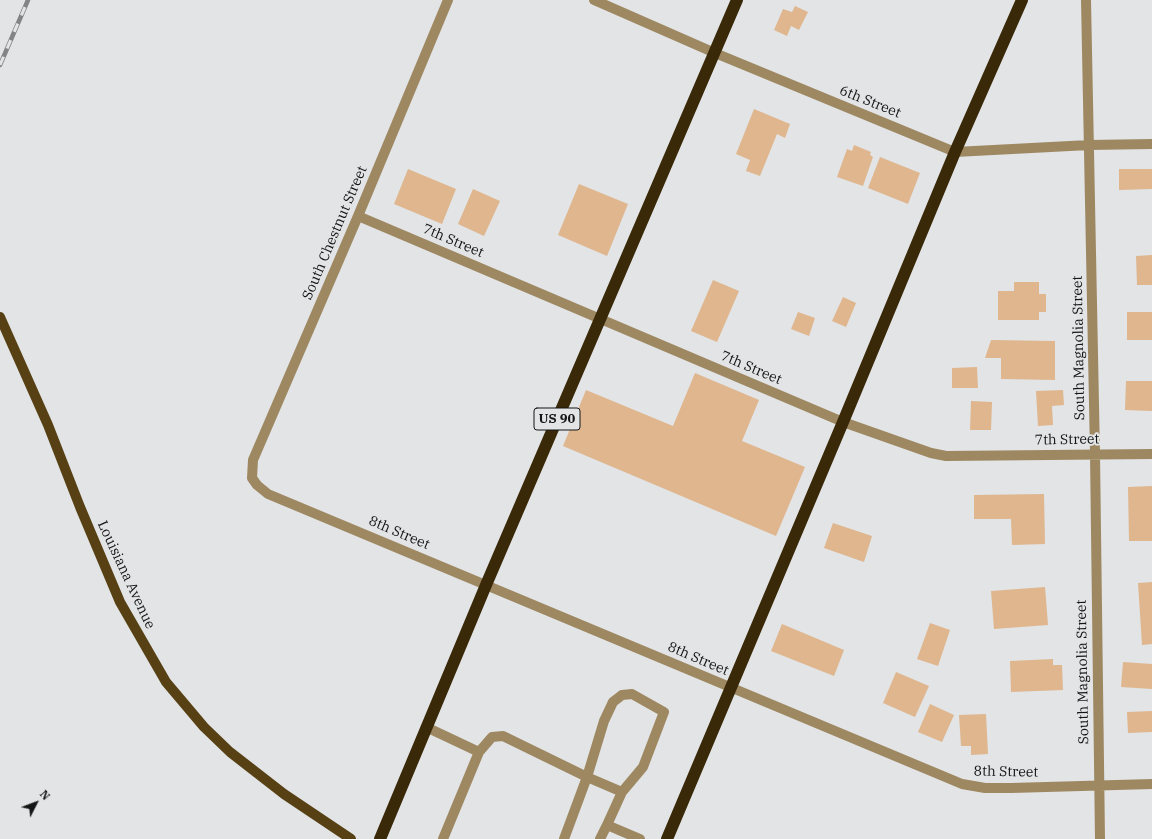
<!DOCTYPE html>
<style>
body{margin:0}
#map{position:relative;width:1152px;height:839px;overflow:hidden;background:#e2e4e6;font-family:"IBM Plex Serif",serif}
canvas{display:block}
.north{position:absolute;left:16px;top:783px;width:40px;height:40px;-webkit-text-stroke:3px #e2e4e6;paint-order:stroke;rotate:48deg;font-size:11px;font-weight:700;line-height:16px;text-align:center;color:#141515}
.north::after{content:'';display:block;margin:auto;width:14px;height:18px;background:#141515;clip-path:polygon(50% 0,100% 100%,50% 72%,0 100%)}
</style>
<div id="map">
<canvas width="1152" height="839"></canvas>
<div class="north">N</div>
</div>
<script>
const context = document.querySelector('canvas').getContext('2d');
context.lineJoin = 'round';
function paint(path, color) { context.fillStyle = color; context.fill(path, 'evenodd'); }
const toPath = rows => new Path2D(rows.map(r => 'M' + r).join(''));
function strokePath(path, color, width, dash) { context.strokeStyle = color; context.lineWidth = width; context.lineCap = dash ? 'butt' : 'round'; context.setLineDash(dash || []); context.stroke(path); }
function label(font, color, halo, rows, align = 'center') {
  context.font = font + ' "IBM Plex Serif",serif'; context.lineWidth = 4; context.setLineDash([]); context.textBaseline = 'middle'; context.strokeStyle = halo; context.fillStyle = color; for (const [text, x, y, turn = 0] of rows) {
    context.save(); context.translate(x, y); context.rotate((+turn || 0) * Math.PI / 180); context.textAlign = isNaN(turn) ? turn : align; if (halo) context.strokeText(text, 0, 0); context.fillText(text, 0, 0); context.restore();
  }
}
const building = toPath([
 [795,6,808,12,799,30,791,26,787,36,774,30,783,9,792,12],
 [754,109,790,124,785,138,777,134,760,176,746,171,750,160,736,154],
 [854,145,871,152,870,155,873,157,863,186,837,177,847,149,852,151],
 [880,157,920,173,908,204,868,188],
 [408,169,456,189,442,224,394,204],
 [1119,169,1152,169,1152,189,1119,190],
 [579,184,628,204,607,256,558,235],
 [473,189,500,201,484,236,458,224],
 [1152,255,1152,285,1137,285,1136,256],
 [713,280,739,291,717,342,691,331],
 [1014,282,1039,282,1039,294,1046,294,1046,312,1039,312,1039,320,998,320,998,291,1014,291],
 [843,297,856,303,846,327,832,321],
 [798,312,815,318,809,336,791,329],
 [1127,312,1152,312,1152,340,1127,340],
 [991,340,1055,341,1055,380,1001,379,1001,358,985,358],
 [977,367,978,388,952,388,952,368],
 [695,373,759,400,742,441,805,467,776,536,563,446,586,390,673,426],
 [1126,381,1152,381,1152,411,1125,410],
 [1063,390,1064,405,1052,406,1053,425,1038,426,1036,391],
 [971,401,992,402,991,430,970,430],
 [1152,486,1152,541,1129,541,1128,487],
 [1044,494,1045,544,1012,545,1011,519,974,519,974,495],
 [833,523,872,536,864,562,824,548],
 [1152,582,1152,644,1142,645,1138,583],
 [1045,587,1048,625,994,629,991,591],
 [930,623,950,630,938,666,917,659],
 [782,624,844,650,834,676,771,651],
 [1053,659,1053,665,1062,665,1063,690,1011,692,1010,661],
 [1123,662,1152,664,1152,689,1121,687],
 [896,672,929,686,915,717,883,703],
 [930,704,954,715,942,742,918,732],
 [1152,711,1152,732,1128,733,1127,712],
 [986,714,988,754,971,755,971,746,961,746,959,715]
]);
const minor = toPath([
 [448,0,358,216,253,460,252,478,257,485,268,494,962,784,985,788,1011,788,1152,784],
 [594,0,715,53,955,152,1089,145,1152,144],
 [1086,0,1095,454,1100,839],
 [358,216,843,422,931,453,946,456,1152,454],
 [426,727,479,752],
 [443,839,479,752,492,737,503,736,587,777,622,792,607,825,640,839],
 [564,839,587,777,604,721,613,702,622,695,632,694,664,712,643,767,622,792],
 [600,839,607,825]
]);
const major = toPath([
 [0,317,48,425,80,507,120,602,166,682,204,727,230,752,284,794,351,839]
]);
const highway = toPath([
 [380,839,486,585,737,0],
 [667,839,843,422,955,152,1022,0]
]);
const rail = toPath([
 [0,65,28,0]
]);
const shields = [
 [557,419,46]
];
const shieldNames = [
 ["US 90",557,419]
];
const streetNames = [
 ["6th Street",870,102,22],
 ["South Chestnut Street",335,233,-67],
 ["7th Street",453,241,23],
 ["South Magnolia Street",1079,348,-91],
 ["7th Street",751,368,23],
 ["7th Street",1067,440,-1],
 ["8th Street",399,533,23],
 ["Louisiana Avenue",126,575,65],
 ["8th Street",698,659,23],
 ["South Magnolia Street",1083,672,-91],
 ["8th Street",1006,772,1]
];
paint(building, '#dfb68e');
strokePath(minor, '#9e8862', 10);
strokePath(major, '#574014', 10);
strokePath(highway, '#3a2908', 12);
strokePath(rail, '#828485', 4.5);
strokePath(rail, '#e2e4e6', 3, [9]);
for (const [x, y, w] of shields) { const box = new Path2D(); box.roundRect(x - w / 2, y - 11, w, 22, 3); context.fillStyle = '#e2e4e6'; context.fill(box); strokePath(box, '#141515', 1); }
label('bold 13px', '#141515', null, shieldNames);
label('14px', '#141515', '#e2e4e6', streetNames);
</script>
